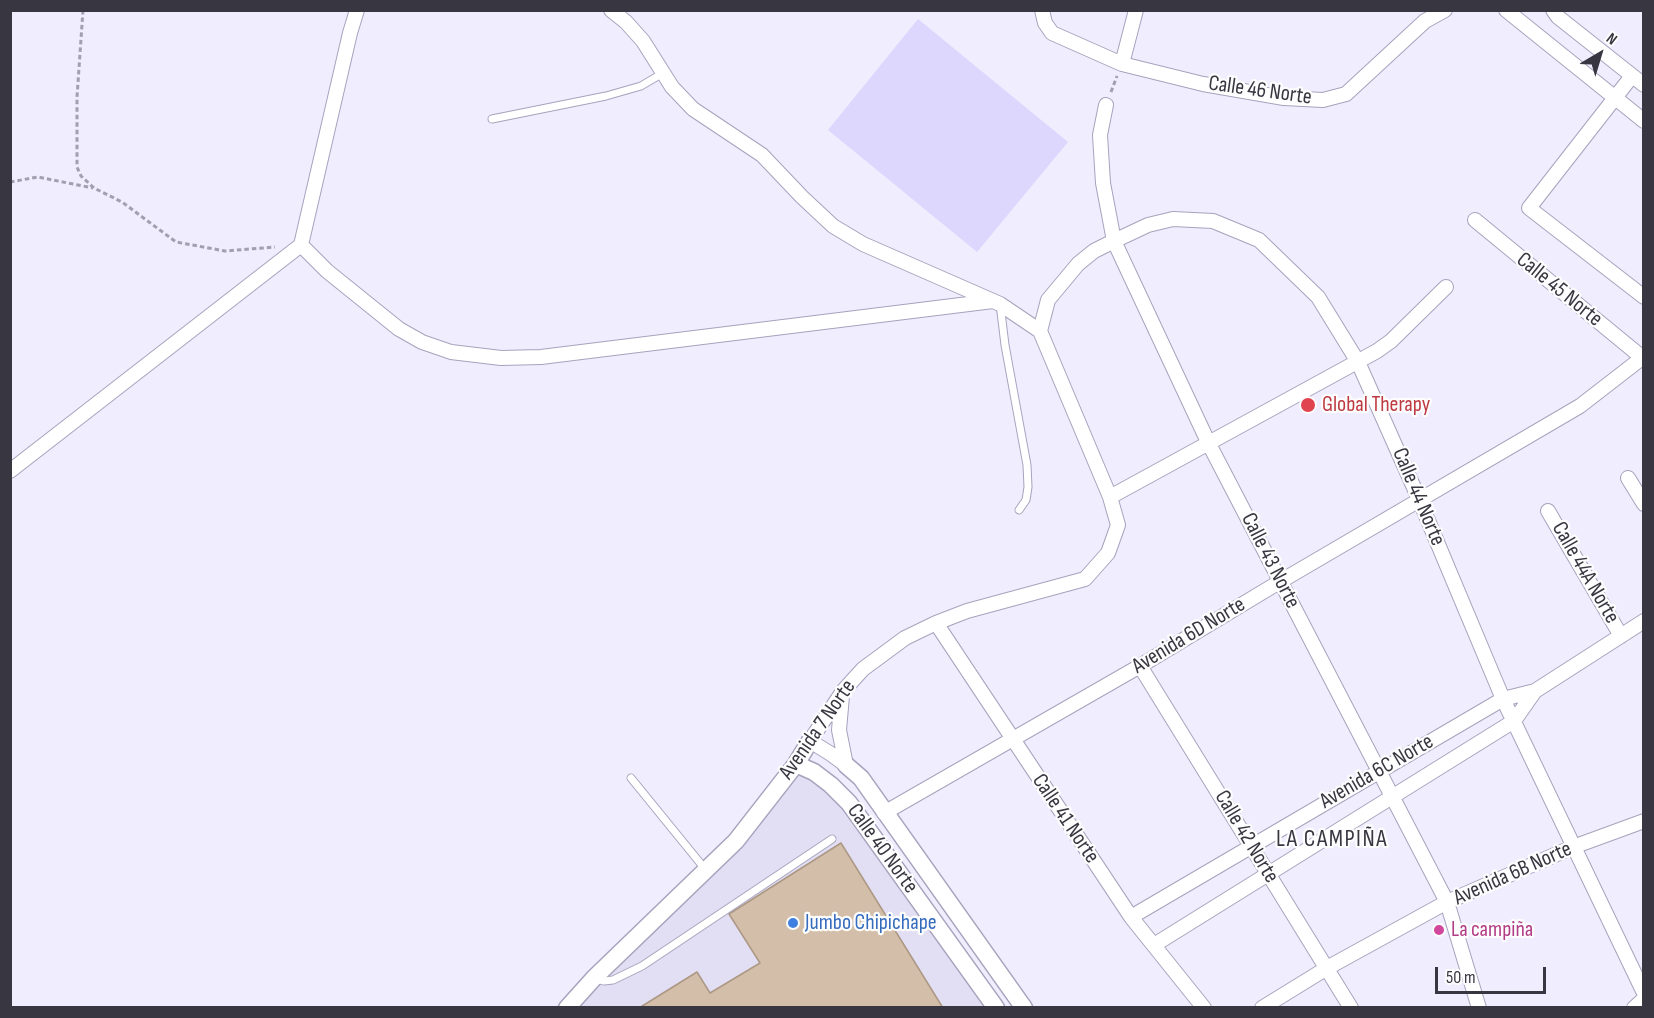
<!DOCTYPE html>
<meta charset="utf-8">
<style>
body{margin:0}
#map{position:relative;width:1654px;height:1018px;overflow:hidden;background:#efedfe;font-family:"Sofia Sans Condensed",sans-serif}
canvas{display:block}
.frame{position:absolute;inset:0;border:12px solid #383741;pointer-events:none}
.north{position:absolute;left:1570px;top:24px;width:60px;height:60px;-webkit-text-stroke:4px #fdfdfd;paint-order:stroke;rotate:38deg;font-size:16px;font-weight:700;line-height:24px;text-align:center;color:#383741}
.north::after{content:'';display:block;margin:auto;width:21px;height:27px;background:#383741;clip-path:polygon(50% 0,100% 100%,50% 72%,0 100%)}
.scale{position:absolute;left:1435px;top:967px;width:111px;height:27px;box-sizing:border-box;border:3px solid #383741;border-top:0;padding-left:8px;font-size:18px;line-height:21px;white-space:nowrap;color:#383741;-webkit-text-stroke:4px #fdfdfd;paint-order:stroke}
</style>
<div id="map">
<canvas width="1654" height="1018"></canvas>
<div class="frame"></div>
<div class="north">N</div>
<div class="scale">50 m</div>
</div>
<script>
const context = document.querySelector('canvas').getContext('2d');
context.lineJoin = 'round';
function paint(path, color) { context.fillStyle = color; context.fill(path, 'evenodd'); }
const toPath = rows => new Path2D(rows.map(r => 'M' + r).join(''));
function strokePath(path, color, width, dash) { context.strokeStyle = color; context.lineWidth = width; context.lineCap = dash ? 'butt' : 'round'; context.setLineDash(dash || []); context.stroke(path); }
function label(font, color, halo, rows, align = 'center') {
  context.font = font + ' "Sofia Sans Condensed",sans-serif'; context.lineWidth = 4.5; context.setLineDash([]); context.textBaseline = 'middle'; context.strokeStyle = halo; context.fillStyle = color; for (const [text, x, y, turn = 0] of rows) {
    context.save(); context.translate(x, y); context.rotate((+turn || 0) * Math.PI / 180); context.textAlign = isNaN(turn) ? turn : align; if (halo) context.strokeText(text, 0, 0); context.fillText(text, 0, 0); context.restore();
  }
}
const built = toPath([
 [796,764,831,785,996,1008,567,1008,705,869]
]);
const green = toPath([
 [918,19,1068,142,977,252,828,130]
]);
const building = toPath([
 [841,843,943,1008,639,1008,697,972,710,993,760,963,729,914,841,843]
]);
const path = toPath([
 [83,10,77,97,77,167,81,176,94,188,122,202,176,242,225,251,275,247],
 [1111,92,1117,76],
 [10,182,38,177,93,188]
]);
const service = toPath([
 [492,119,606,96,641,86,663,73],
 [1000,304,1005,345,1027,465,1028,487,1026,500,1019,510],
 [631,778,705,869],
 [596,979,604,981,613,980,642,966,832,839]
]);
const minor = toPath([
 [611,10,626,22,643,41,672,87,693,109,762,155,802,197,833,226,863,244,1000,304,1040,331],
 [1042,10,1045,23,1052,33,1122,64,1203,84,1284,98,1323,100,1346,94,1425,21,1445,10],
 [1506,10,1644,121],
 [1553,10,1558,17,1644,85],
 [1122,64,1136,10],
 [1632,76,1529,208,1644,297],
 [1106,105,1100,135,1103,183,1114,241,1209,444,1447,902,1479,1008],
 [1475,220,1644,359],
 [301,245,327,271,399,329,422,342,451,352,501,358,541,357,993,301],
 [1040,331,1048,300,1078,264,1094,251,1114,241,1148,225,1173,219,1213,221,1259,240,1318,297,1358,362,1419,499,1503,699,1644,993],
 [10,471,301,245,350,33,357,10],
 [1628,478,1644,504],
 [1110,497,1377,351,1391,341,1446,287],
 [1548,511,1621,636],
 [936,623,1131,917,1204,1008],
 [1140,666,1351,1008],
 [842,696,839,730,846,765],
 [846,765,831,754,810,741,843,691,863,669,905,638,936,623,967,611,1085,579,1108,553,1118,525,1110,497,1040,331],
 [884,813,1140,666,1281,581,1580,406,1642,358],
 [1131,917,1503,699,1535,691,1644,621],
 [1154,945,1514,721,1535,691],
 [1262,1008,1327,968,1447,902,1573,847,1644,821],
 [1634,1008,1644,999]
]);
const tertiary = toPath([
 [796,764,814,772,831,785,849,803,996,1008],
 [846,765,861,778,1024,1008],
 [567,1008,594,978,736,841,796,764,810,741]
]);
const markers = [
 [1308,405,8,"#e0444e"],
 [793,923,6,"#3f7fe0"],
 [1439,930,6,"#d1479c"]
];
const streetNames = [
 ["Calle 46 Norte",1260,91,8],
 ["Calle 45 Norte",1559,290,39],
 ["Calle 44 Norte",1418,497,67],
 ["Calle 43 Norte",1270,561,63],
 ["Calle 44A Norte",1585,573,60],
 ["Avenida 6D Norte",1189,636,-31],
 ["Avenida 7 Norte",818,730,-55],
 ["Avenida 6C Norte",1377,772,-30],
 ["Calle 41 Norte",1065,819,56],
 ["Calle 42 Norte",1246,837,59],
 ["Calle 40 Norte",882,849,54],
 ["Avenida 6B Norte",1513,874,-24]
];
const healthNames = [
 ["Global Therapy",1322,405]
];
const shopNames = [
 ["Jumbo Chipichape",805,923]
];
const hotelNames = [
 ["La campiña",1451,930]
];
const neighbourhoodNames = [
 ["LA CAMPIÑA",1332,840]
];
paint(built, '#e2dff4');
paint(green, '#ddd7fe');
paint(building, '#d2bea9');
strokePath(building, '#ac9884', 1.5);
strokePath(service, '#a7a3bd', 9);
strokePath(minor, '#a7a3bd', 16);
strokePath(tertiary, '#a7a3bd', 19);
strokePath(path, '#a2a0ae', 3, [4.5, 3]);
strokePath(service, '#fff', 7);
strokePath(minor, '#fff', 14);
strokePath(tertiary, '#fff', 16);
for (const [x, y, r, color] of markers) { const dot = new Path2D(); dot.arc(x, y, r, 0, 2 * Math.PI); context.fillStyle = color; context.fill(dot); strokePath(dot, '#fdfdfd', 2); }
label('22px', '#383741', '#fdfdfd', streetNames);
label('22px', '#be3a42', '#fdfdfd', healthNames, 'left');
label('22px', '#366cbe', '#fdfdfd', shopNames, 'left');
label('22px', '#b23c85', '#fdfdfd', hotelNames, 'left');
context.letterSpacing = '1.5px';
label('24px', '#383741', '#fdfdfd', neighbourhoodNames);
context.letterSpacing = '0px';
</script>
